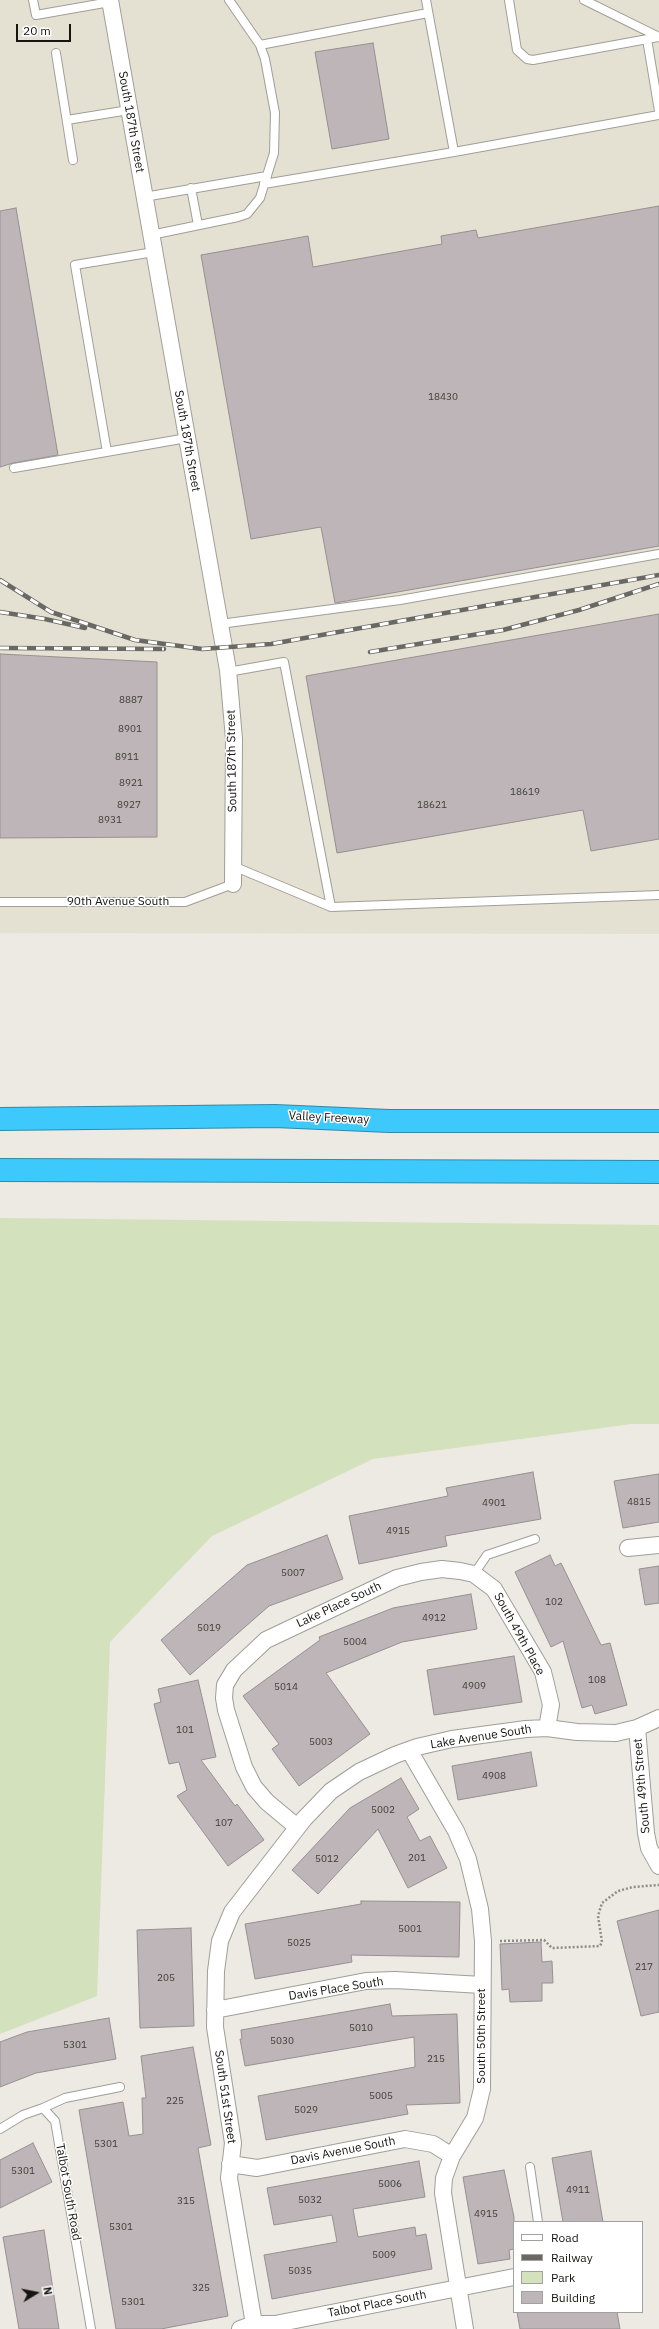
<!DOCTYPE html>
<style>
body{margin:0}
#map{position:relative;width:659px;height:2329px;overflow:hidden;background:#eceae3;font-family:"IBM Plex Sans",sans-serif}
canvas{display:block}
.legend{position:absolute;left:513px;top:2221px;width:130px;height:92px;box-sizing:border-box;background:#fff;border:1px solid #a2a1a0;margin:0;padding:5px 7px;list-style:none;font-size:12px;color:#161512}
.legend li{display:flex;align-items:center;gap:8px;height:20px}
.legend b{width:20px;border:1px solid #a2a1a0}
.north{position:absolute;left:16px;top:2273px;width:40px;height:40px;-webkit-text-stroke:3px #fff;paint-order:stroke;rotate:80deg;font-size:11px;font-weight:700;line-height:16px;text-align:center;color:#161512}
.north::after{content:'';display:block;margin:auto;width:14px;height:18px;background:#161512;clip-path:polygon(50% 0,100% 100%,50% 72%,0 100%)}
.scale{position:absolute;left:16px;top:24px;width:55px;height:18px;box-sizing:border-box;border:2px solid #161512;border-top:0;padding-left:5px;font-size:12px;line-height:14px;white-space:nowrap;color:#161512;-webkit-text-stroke:3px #fff;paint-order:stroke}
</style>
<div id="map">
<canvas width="659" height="2329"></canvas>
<ul class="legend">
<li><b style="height:5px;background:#fff"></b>Road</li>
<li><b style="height:5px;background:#696863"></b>Railway</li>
<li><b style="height:11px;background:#d3e1bd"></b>Park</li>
<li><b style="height:11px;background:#bdb5b7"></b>Building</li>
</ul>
<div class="north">N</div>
<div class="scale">20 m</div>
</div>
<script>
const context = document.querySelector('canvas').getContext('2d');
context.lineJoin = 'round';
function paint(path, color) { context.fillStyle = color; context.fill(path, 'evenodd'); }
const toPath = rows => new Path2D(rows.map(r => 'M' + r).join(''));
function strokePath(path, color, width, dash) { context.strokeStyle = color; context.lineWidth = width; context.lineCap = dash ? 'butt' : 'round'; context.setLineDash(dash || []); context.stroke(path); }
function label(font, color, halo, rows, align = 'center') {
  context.font = font + ' "IBM Plex Sans",sans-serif'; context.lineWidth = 3; context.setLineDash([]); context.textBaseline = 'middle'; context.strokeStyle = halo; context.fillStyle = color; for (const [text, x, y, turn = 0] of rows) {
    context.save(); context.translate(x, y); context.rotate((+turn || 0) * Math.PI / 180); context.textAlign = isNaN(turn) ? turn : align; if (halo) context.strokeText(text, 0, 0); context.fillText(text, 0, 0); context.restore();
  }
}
const built = toPath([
 [0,0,659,0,659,934,0,933]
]);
const green = toPath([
 [0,1218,659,1225,659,1424,632,1424,373,1459,212,1536,110,1642,97,1996,0,2034]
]);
const building = toPath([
 [373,43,389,139,332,149,315,52,373,43],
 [659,206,659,546,335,603,321,527,251,539,201,255,308,236,313,267,442,244,441,236,476,230,478,238,659,206],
 [16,208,58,455,13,463,0,467,0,211,16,208],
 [659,614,659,839,591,851,583,810,337,853,306,676,659,614],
 [0,654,157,662,157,837,0,838,0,654],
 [533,1472,541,1519,445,1536,447,1546,359,1564,349,1516,448,1496,446,1488,533,1472],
 [659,1474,659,1522,623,1528,614,1481,659,1474],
 [327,1535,343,1579,269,1606,190,1675,161,1640,247,1565,327,1535],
 [550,1555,555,1566,561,1563,601,1645,610,1643,627,1705,595,1714,592,1705,582,1708,563,1641,551,1647,515,1572,550,1555],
 [659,1566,659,1603,645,1605,639,1569,659,1566],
 [471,1594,477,1629,402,1642,326,1673,370,1734,299,1786,272,1749,279,1744,243,1696,320,1640,319,1637,393,1608,471,1594],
 [514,1656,522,1702,434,1715,427,1670,514,1656],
 [198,1680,216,1757,201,1760,235,1806,237,1804,264,1840,228,1866,177,1796,187,1790,179,1762,169,1764,154,1704,161,1702,158,1689,198,1680],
 [531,1752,537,1786,458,1800,452,1766,531,1752],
 [401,1778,419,1809,407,1817,420,1841,430,1836,447,1868,408,1888,378,1829,318,1894,292,1870,350,1808,401,1778],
 [361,1901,460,1902,459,1957,351,1955,352,1962,255,1979,245,1924,361,1904,361,1901],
 [659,1910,659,2012,641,2016,617,1921,659,1910],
 [191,1928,194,2026,140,2028,137,1930,191,1928],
 [541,1942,542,1962,552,1961,553,1983,542,1983,542,2001,510,2002,509,1989,502,1990,500,1944,541,1942],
 [390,2004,392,2016,457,2014,460,2103,406,2105,408,2114,266,2140,258,2096,415,2067,414,2037,245,2066,240,2039,242,2039,241,2030,390,2004],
 [109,2018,116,2059,36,2073,0,2087,0,2042,27,2032,109,2018],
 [193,2047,211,2145,198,2148,228,2316,161,2329,116,2329,79,2110,123,2102,129,2136,143,2134,142,2098,146,2098,141,2056,193,2047],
 [33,2143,52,2182,0,2208,0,2160,33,2143],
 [591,2151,603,2222,563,2222,552,2158,591,2151],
 [419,2161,425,2197,353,2209,358,2237,415,2227,416,2236,426,2234,432,2269,272,2299,264,2255,337,2242,332,2215,274,2225,267,2188,419,2161],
 [504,2170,514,2217,514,2249,509,2250,510,2259,478,2264,463,2177,504,2170],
 [44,2230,59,2329,19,2329,3,2237,44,2230],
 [517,2312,617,2312,620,2329,520,2329,517,2312]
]);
const path = toPath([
 [500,1941,544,1940,552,1948,600,1946,602,1942,598,1916,602,1903,618,1891,633,1887,659,1885]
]);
const service = toPath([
 [33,0,36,15,110,2],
 [426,0,454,152],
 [509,0,517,50,527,59,533,60,659,37],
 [584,0,659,37],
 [647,39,659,111],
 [260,45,428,13],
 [56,53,73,160],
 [67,120,129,110],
 [264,184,454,152,659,115],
 [191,188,198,225],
 [144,197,267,176],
 [151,235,238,217,247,214,260,198,274,153,275,113,265,59,260,45,229,0],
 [107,452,75,265,154,252],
 [14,468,187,438],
 [220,624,400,600,659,554],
 [228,672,284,662,331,907,659,895],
 [233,866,331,907],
 [0,902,185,902,233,884],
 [474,1574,487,1555,535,1539],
 [43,2108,65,2098,120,2087],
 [0,2129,23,2115,43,2108,55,2121,91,2329],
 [530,2167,538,2222]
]);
const minor = toPath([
 [110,0,228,670,234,739,233,884],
 [628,1548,659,1545],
 [637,1728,646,1833,649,1848,659,1866],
 [409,1750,456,1831,468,1859,480,1909,483,1941,482,2089,475,2118,452,2156,444,2178,443,2193,465,2329],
 [297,1827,267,1802,254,1787,244,1767,226,1710,224,1698,225,1685,234,1670,266,1640,397,1578,421,1572,442,1569,460,1571,474,1574,494,1589,543,1672,551,1705,547,1728],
 [215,2010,366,1981,395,1980,482,1985],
 [230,2164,257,2168,405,2139,433,2144,452,2156],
 [254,2324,229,2178,233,2143,215,2027,216,1971,220,1941,232,1912,304,1819,331,1791,359,1772,395,1755,417,1747,452,1739,526,1729,547,1728,577,1732,616,1733,637,1728,659,1718],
 [240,2329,254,2324,275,2324,514,2277]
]);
const motorway = toPath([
 [0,1119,275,1116,389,1121,659,1121],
 [0,1170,659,1172]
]);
const rail = toPath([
 [0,580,51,612,135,640,202,649,271,644,659,575],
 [0,612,45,619,85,628],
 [0,648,164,649],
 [370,652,503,630,579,610,659,584]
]);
const numberNames = [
 ["18430",443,397],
 ["8887",131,700],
 ["8901",130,729],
 ["8911",127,757],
 ["8921",131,783],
 ["18619",525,792],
 ["8927",129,805],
 ["18621",432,805],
 ["8931",110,820],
 ["4815",639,1502],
 ["4901",494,1503],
 ["4915",398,1531],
 ["5007",293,1573],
 ["102",554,1602],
 ["4912",434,1618],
 ["5019",209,1628],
 ["5004",355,1642],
 ["108",597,1680],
 ["4909",474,1686],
 ["5014",286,1687],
 ["101",185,1730],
 ["5003",321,1742],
 ["4908",494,1776],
 ["5002",383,1810],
 ["107",224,1823],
 ["201",417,1858],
 ["5012",327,1859],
 ["5001",410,1929],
 ["5025",299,1943],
 ["217",644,1967],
 ["205",166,1978],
 ["5010",361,2028],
 ["5030",282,2041],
 ["5301",75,2045],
 ["215",436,2059],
 ["5005",381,2096],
 ["225",175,2101],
 ["5029",306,2110],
 ["5301",106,2144],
 ["5301",23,2171],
 ["5006",390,2184],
 ["4911",578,2190],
 ["5032",310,2200],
 ["315",186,2201],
 ["4915",486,2214],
 ["5301",121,2227],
 ["5009",384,2255],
 ["5035",300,2271],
 ["325",201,2288],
 ["5301",133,2302]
];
const streetNames = [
 ["South 187th Street",131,122,80],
 ["South 187th Street",187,441,80],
 ["South 187th Street",232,761,-91],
 ["90th Avenue South",118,902],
 ["Valley Freeway",329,1118,3],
 ["Lake Place South",339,1605,-25],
 ["South 49th Place",519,1634,61],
 ["Lake Avenue South",481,1737,-9],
 ["South 49th Street",642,1786,-95],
 ["Davis Place South",336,1989,-9],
 ["South 50th Street",482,2036,-90],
 ["South 51st Street",225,2097,82],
 ["Davis Avenue South",343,2151,-11],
 ["Talbot South Road",68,2192,80],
 ["Talbot Place South",377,2304,-11]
];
paint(built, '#e4e0d2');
paint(green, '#d3e1bd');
paint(building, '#bdb5b7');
strokePath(building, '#979092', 1);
strokePath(service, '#a09e98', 10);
strokePath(minor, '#a09e98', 18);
strokePath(motorway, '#2f8aa9', 24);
strokePath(path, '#8d8c87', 2.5, [2, 2]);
strokePath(service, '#fff', 8);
strokePath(minor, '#fff', 16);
strokePath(motorway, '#3dc9fb', 22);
strokePath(rail, '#696863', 4.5);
strokePath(rail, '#fff', 3, [9]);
label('10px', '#403d3b', null, numberNames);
label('12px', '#161512', '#fff', streetNames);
</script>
